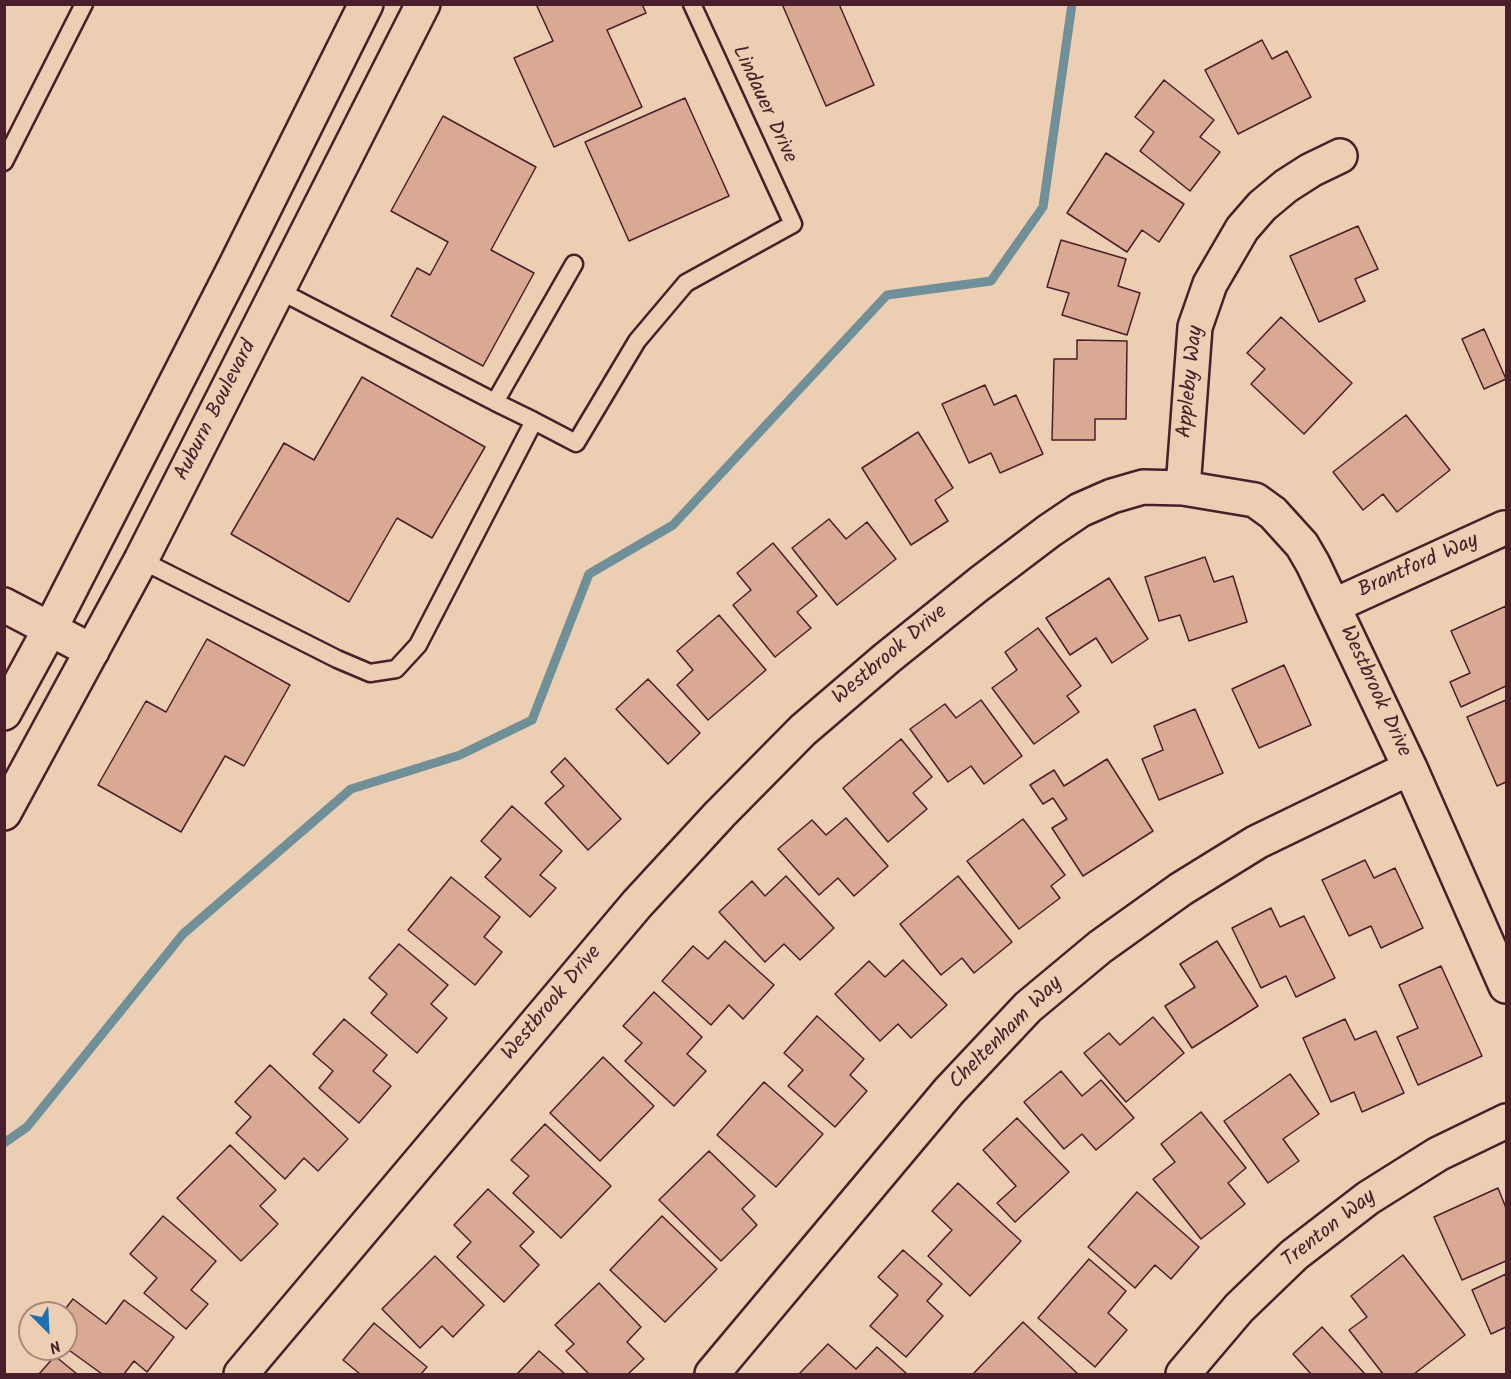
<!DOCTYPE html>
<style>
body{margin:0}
#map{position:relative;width:1511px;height:1379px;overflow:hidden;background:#ecceb2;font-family:Kalam,sans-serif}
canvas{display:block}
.frame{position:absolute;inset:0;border:6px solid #4a1f2b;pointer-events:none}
.north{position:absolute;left:18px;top:1301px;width:60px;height:60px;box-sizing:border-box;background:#ecceb2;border:2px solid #ab887c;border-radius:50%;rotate:156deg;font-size:16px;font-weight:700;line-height:24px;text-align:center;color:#4a1f2b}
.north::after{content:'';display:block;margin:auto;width:21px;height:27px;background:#1f6fb2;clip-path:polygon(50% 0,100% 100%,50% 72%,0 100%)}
</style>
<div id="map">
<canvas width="1511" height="1379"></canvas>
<div class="frame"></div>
<div class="north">N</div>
</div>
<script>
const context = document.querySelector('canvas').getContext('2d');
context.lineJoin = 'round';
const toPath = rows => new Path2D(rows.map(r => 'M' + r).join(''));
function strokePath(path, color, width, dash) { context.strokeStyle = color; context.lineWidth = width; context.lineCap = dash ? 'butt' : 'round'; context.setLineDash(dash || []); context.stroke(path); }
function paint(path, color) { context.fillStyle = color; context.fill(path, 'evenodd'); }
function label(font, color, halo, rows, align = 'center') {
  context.font = font + ' Kalam,sans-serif'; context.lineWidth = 4.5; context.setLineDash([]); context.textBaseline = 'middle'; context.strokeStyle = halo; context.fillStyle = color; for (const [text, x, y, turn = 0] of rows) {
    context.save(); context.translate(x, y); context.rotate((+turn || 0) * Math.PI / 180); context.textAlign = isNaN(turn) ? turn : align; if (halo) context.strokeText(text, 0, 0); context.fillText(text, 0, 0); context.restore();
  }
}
const stream = toPath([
 [4,1143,27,1127,183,934,351,789,460,755,532,720,589,574,673,525,887,295,991,281,1043,207,1072,4]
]);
const building = toPath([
 [536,4,642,4,646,13,607,30,642,107,554,147,514,58,553,41,536,4],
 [782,4,839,4,874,85,826,106,782,4],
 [1262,40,1272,59,1287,51,1311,97,1238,134,1205,70,1262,40],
 [1164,80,1214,120,1200,137,1220,152,1190,191,1140,151,1154,132,1135,117,1164,80],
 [685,98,729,196,629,241,585,142,685,98],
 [443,116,536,167,491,250,534,273,483,366,391,316,417,268,430,275,448,242,391,211,443,116],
 [1106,153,1184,204,1159,242,1142,230,1127,252,1067,213,1106,153],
 [1358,226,1378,269,1355,279,1365,301,1319,322,1290,256,1358,226],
 [1061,240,1126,259,1118,286,1140,293,1127,335,1062,315,1069,293,1047,287,1061,240],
 [1281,317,1352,383,1304,434,1251,384,1265,369,1247,353,1281,317],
 [1484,329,1506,379,1484,389,1462,339,1484,329],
 [1077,340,1127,341,1126,419,1095,419,1095,440,1052,440,1054,359,1077,359,1077,340],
 [362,377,485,447,432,538,397,518,349,602,231,534,284,443,314,460,362,377],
 [985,385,994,405,1016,395,1043,454,1000,473,991,453,969,463,942,404,985,385],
 [1406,415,1450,470,1397,512,1383,494,1363,510,1333,472,1406,415],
 [918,432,953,488,935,500,948,521,911,545,862,468,918,432],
 [829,519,846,539,867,522,896,559,837,605,792,548,829,519],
 [773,543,817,596,797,612,811,628,775,657,733,605,751,590,737,573,773,543],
 [1205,557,1214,582,1233,576,1247,622,1189,641,1180,615,1159,621,1145,577,1205,557],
 [1109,578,1148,639,1112,663,1096,638,1070,655,1046,618,1109,578],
 [1506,606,1506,686,1461,707,1450,682,1470,673,1451,631,1506,606],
 [719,615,766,670,708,720,677,685,693,670,677,651,719,615],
 [1038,628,1081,686,1067,696,1079,712,1034,744,992,688,1017,670,1005,652,1038,628],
 [207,639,290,685,244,766,225,756,181,832,98,785,146,701,166,712,207,639],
 [1284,665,1311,725,1259,748,1232,689,1284,665],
 [648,679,700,733,668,764,616,709,648,679],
 [981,700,1022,756,984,784,971,766,948,782,910,729,945,704,956,718,981,700],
 [1506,700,1506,782,1497,786,1467,717,1506,700],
 [1195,709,1223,773,1159,800,1142,759,1163,750,1154,726,1195,709],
 [901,739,932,777,913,793,927,809,888,842,843,788,901,739],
 [565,758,621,819,588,850,545,803,564,786,551,772,565,758],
 [1107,759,1153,831,1083,876,1052,828,1067,819,1053,798,1043,804,1030,785,1054,770,1064,786,1107,759],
 [512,806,562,851,540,875,556,888,530,917,485,877,501,859,481,841,512,806],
 [846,818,888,866,854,896,838,878,819,895,778,849,812,820,826,835,846,818],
 [1023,819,1065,875,1051,886,1060,898,1019,929,967,861,1023,819],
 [1365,860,1374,878,1395,868,1423,928,1381,948,1371,926,1349,936,1322,880,1365,860],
 [786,876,834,928,800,960,784,944,765,962,719,912,752,881,765,896,786,876],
 [958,876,1012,942,974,973,962,958,941,975,900,924,958,876],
 [451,877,500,917,484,937,502,952,475,985,408,930,451,877],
 [1271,908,1280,927,1304,916,1335,978,1296,997,1286,976,1261,988,1232,928,1271,908],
 [725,941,774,985,743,1019,729,1005,711,1025,662,981,693,946,708,959,725,941],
 [1217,941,1258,1006,1192,1048,1165,1006,1195,987,1180,964,1217,941],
 [399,944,448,985,431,1004,447,1018,417,1053,371,1013,387,994,369,978,399,944],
 [903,960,947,1005,911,1038,898,1024,880,1041,835,994,869,961,885,977,903,960],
 [1441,966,1482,1056,1418,1085,1397,1037,1418,1028,1399,985,1441,966],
 [654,992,702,1037,687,1054,706,1071,674,1106,625,1061,642,1043,623,1026,654,992],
 [817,1016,864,1059,850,1075,867,1091,835,1127,788,1086,803,1070,784,1053,817,1016],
 [1153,1017,1184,1053,1126,1102,1084,1053,1109,1033,1120,1045,1153,1017],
 [344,1019,387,1055,373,1071,391,1086,359,1123,319,1088,333,1071,313,1054,344,1019],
 [1345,1019,1355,1040,1376,1031,1404,1093,1362,1112,1354,1092,1331,1102,1303,1038,1345,1019],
 [603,1057,654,1106,600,1161,550,1113,603,1057],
 [270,1065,348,1139,318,1171,304,1158,285,1179,236,1133,251,1117,235,1102,270,1065],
 [1061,1071,1082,1096,1101,1080,1134,1118,1096,1150,1082,1134,1064,1149,1024,1102,1061,1071],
 [1290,1074,1319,1114,1283,1139,1299,1161,1268,1183,1224,1121,1290,1074],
 [764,1082,823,1134,776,1187,717,1135,764,1082],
 [1201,1112,1246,1168,1228,1183,1245,1204,1201,1239,1153,1179,1175,1162,1161,1144,1201,1112],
 [1017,1118,1069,1172,1015,1222,997,1203,1016,1186,983,1150,1017,1118],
 [545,1124,611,1186,561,1238,513,1193,529,1176,511,1160,545,1124],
 [230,1145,276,1190,260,1206,278,1224,241,1261,177,1198,230,1145],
 [709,1151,755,1196,742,1209,757,1225,721,1261,659,1200,709,1151],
 [958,1183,1021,1241,970,1296,928,1256,952,1230,932,1211,958,1183],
 [1498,1188,1506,1208,1506,1261,1462,1280,1434,1217,1498,1188],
 [488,1189,534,1232,520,1246,539,1265,504,1302,457,1257,471,1242,454,1225,488,1189],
 [1137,1192,1199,1247,1171,1279,1155,1265,1135,1288,1088,1247,1137,1192],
 [163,1216,216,1261,191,1290,208,1304,186,1329,144,1293,157,1278,130,1254,163,1216],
 [662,1216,717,1269,665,1322,610,1270,662,1216],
 [903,1250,942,1284,927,1301,943,1316,906,1357,870,1326,898,1295,878,1277,903,1250],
 [1403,1255,1465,1335,1414,1374,1383,1374,1349,1330,1367,1317,1351,1296,1403,1255],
 [435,1256,484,1305,453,1337,442,1326,420,1348,382,1309,435,1256],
 [1089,1259,1126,1291,1108,1313,1127,1330,1095,1367,1038,1318,1089,1259],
 [1506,1274,1506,1327,1491,1334,1472,1290,1506,1274],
 [599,1283,641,1327,627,1342,644,1359,628,1374,589,1374,566,1351,574,1344,555,1325,599,1283],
 [73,1299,106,1324,124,1300,174,1337,147,1372,134,1361,124,1374,102,1374,66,1348,66,1313,62,1313,73,1299],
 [1023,1322,1078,1374,973,1374,1023,1322],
 [374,1323,427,1367,421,1374,360,1374,343,1360,374,1323],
 [1322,1327,1365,1374,1311,1374,1293,1354,1322,1327],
 [828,1344,856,1369,877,1347,907,1374,799,1374,828,1344],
 [539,1351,565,1374,517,1374,539,1351],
 [55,1356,77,1374,39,1374,55,1356]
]);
const service = toPath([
 [4,162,84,4],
 [278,290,495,402,534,421,576,443,637,341,686,283,793,224,692,4],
 [495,402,574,264],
 [141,560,337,659,370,673,396,669,418,645,534,421]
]);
const minor = toPath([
 [1183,488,1195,327,1210,284,1242,229,1262,206,1286,186,1311,170,1340,156],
 [4,605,92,651],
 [1333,606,1504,528],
 [241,1374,637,904,720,814,803,730,887,658,979,584,1049,531,1080,510,1112,496,1143,487,1183,488,1255,500,1273,513,1302,545,1313,564,1410,768,1506,986],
 [712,1374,949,1091,1028,1007,1100,947,1181,889,1257,842,1410,768],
 [1183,1374,1239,1308,1294,1255,1368,1198,1438,1154,1506,1121]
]);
const secondary = toPath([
 [4,713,50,629,235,267,366,4],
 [4,813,141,560,423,4]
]);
const streetNames = [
 ["Lindauer Drive",763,105,65],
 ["Appleby Way",1192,382,-84],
 ["Auburn Boulevard",217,411,-63],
 ["Brantford Way",1419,567,-24],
 ["Westbrook Drive",891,656,-40],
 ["Westbrook Drive",1374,692,65],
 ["Westbrook Drive",553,1004,-50],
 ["Cheltenham Way",1007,1034,-45],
 ["Trenton Way",1330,1230,-38]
];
strokePath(stream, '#709099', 9);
paint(building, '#d9a993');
strokePath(building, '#4a1f2b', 1.5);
strokePath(service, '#4a1f2b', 21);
strokePath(minor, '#4a1f2b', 38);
strokePath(secondary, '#4a1f2b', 38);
strokePath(service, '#ecceb2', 16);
strokePath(minor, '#ecceb2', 33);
strokePath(secondary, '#ecceb2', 33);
label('21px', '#4a1f2b', '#ecceb2', streetNames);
</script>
